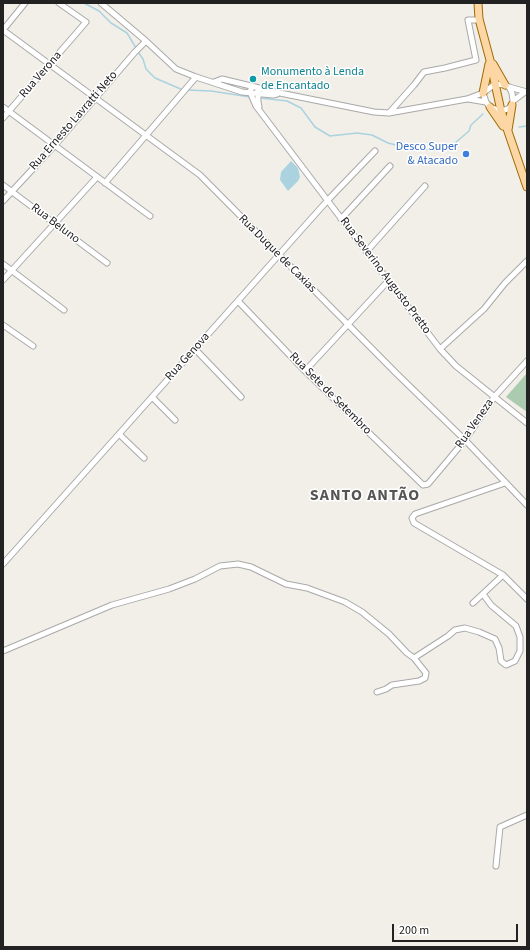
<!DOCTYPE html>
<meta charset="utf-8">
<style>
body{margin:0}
#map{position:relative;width:530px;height:950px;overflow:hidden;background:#f2efe9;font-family:"Source Sans 3",sans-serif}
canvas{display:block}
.frame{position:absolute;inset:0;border:4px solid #222;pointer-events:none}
.scale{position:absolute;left:392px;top:924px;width:126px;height:18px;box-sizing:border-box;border:2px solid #222;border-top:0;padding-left:5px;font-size:12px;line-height:14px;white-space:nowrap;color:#222;-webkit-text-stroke:3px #fff;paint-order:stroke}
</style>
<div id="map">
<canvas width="530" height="950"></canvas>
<div class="frame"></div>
<div class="scale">200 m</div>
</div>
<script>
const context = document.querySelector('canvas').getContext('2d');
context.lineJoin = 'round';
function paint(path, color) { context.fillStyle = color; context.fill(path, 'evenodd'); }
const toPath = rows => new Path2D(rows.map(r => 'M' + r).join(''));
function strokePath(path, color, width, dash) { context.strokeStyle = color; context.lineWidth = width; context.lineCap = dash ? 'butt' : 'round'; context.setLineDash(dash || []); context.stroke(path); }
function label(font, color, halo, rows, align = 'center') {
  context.font = font + ' "Source Sans 3",sans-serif'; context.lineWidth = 3; context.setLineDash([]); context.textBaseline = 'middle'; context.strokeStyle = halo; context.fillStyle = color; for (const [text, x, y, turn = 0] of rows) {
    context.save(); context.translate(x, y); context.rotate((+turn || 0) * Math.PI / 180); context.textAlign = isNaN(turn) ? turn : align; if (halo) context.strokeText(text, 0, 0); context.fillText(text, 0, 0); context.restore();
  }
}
const cemetery = toPath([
 [527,373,527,412,506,397]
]);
const water = toPath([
 [291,161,298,168,300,177,298,181,288,191,280,180,281,172]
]);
const stream = toPath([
 [84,3,99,11,111,23,127,33,136,48],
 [138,52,143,59,146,69,155,78,183,90],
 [187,90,211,91,250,97],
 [260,98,287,101,301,108,315,127,330,136,357,133,372,135,388,143,408,148,434,150,443,149,455,143,469,131,471,125,483,114],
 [519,127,527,126]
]);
const minor = toPath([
 [101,3,146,41,176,69,196,77,242,92,273,95,277,94],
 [3,30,200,175,397,374,465,440,527,505],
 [3,30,25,3],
 [214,82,222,79,280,93,374,112,389,113,467,99,483,93],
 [252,86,250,92,256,106,440,349,456,366,527,423],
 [509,87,512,93,513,101],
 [258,90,258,102,259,107],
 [468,99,486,102,490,107,501,111,508,109,512,105,513,101,525,92],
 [486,102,483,93,495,84,505,85,509,87,527,92],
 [3,107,150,216],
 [389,113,414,85,424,72,445,68,476,60,468,20,480,20],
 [3,118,86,22,59,3],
 [105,183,196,77],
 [3,185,107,263],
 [3,201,55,145,135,52,146,41],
 [341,219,390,166],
 [367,251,425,186],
 [3,264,64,310],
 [3,280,97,177],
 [238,301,305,371,423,485,428,484,465,440,495,396,527,361],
 [3,325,33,346],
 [195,349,241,397],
 [440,349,484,309,505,283,527,261],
 [305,371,389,280],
 [152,397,175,420],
 [119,434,144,458],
 [505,483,415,514,412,518,414,523,503,575,527,599],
 [3,564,327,201,375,151],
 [473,603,503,575],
 [3,651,112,605,169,589,195,579,220,566,238,564,251,567,286,584,307,588,345,602,362,612,389,634,407,653,414,658,426,673,425,678,419,681,392,685,386,689,377,692],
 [414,658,448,636,455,630,465,628,479,632,495,639,499,648,501,661,506,665,515,661,520,651,520,637,516,626,491,605,483,594],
 [496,866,500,827,527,815]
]);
const major = toPath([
 [478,3,479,19,490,60,501,111,527,187],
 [493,64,505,85],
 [483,93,489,64],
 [490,107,503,126],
 [508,130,512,105]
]);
const markers = [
 [253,79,4,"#0f9aa8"],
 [466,154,4,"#3f7fe0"]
];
const cultureNames = [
 ["Monumento à Lenda",261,72],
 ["de Encantado",261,86]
];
const streetNames = [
 ["Rua Verona",41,75,-49],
 ["Rua Ernesto Lavratti Neto",74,121,-49],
 ["Rua Beluno",55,224,37],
 ["Rua Duque de Caxias",277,254,45],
 ["Rua Severino Augusto Pretto",385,276,53],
 ["Rua Genova",188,357,-48],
 ["Rua Sete de Setembro",330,394,45],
 ["Rua Veneza",475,424,-55]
];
const shopNames = [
 ["Desco Super",458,147],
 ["& Atacado",458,161]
];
const districtNames = [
 ["SANTO ANTÃO",365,496]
];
paint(cemetery, '#aacbaf');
paint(water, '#aad3df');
strokePath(stream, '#aad3df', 1.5);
strokePath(minor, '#a9a9a9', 7);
strokePath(major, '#a06b00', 9);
strokePath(minor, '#fff', 5);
strokePath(major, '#fcd6a4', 7);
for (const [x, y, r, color] of markers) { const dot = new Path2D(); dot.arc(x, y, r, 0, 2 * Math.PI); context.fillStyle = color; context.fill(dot); strokePath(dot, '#fff', 1.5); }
label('12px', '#0d838f', '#fff', cultureNames, 'left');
label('12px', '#222', '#fff', streetNames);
label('12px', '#366cbe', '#fff', shopNames, 'right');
context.letterSpacing = '1px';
label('bold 16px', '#555', '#fff', districtNames);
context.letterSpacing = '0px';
</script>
